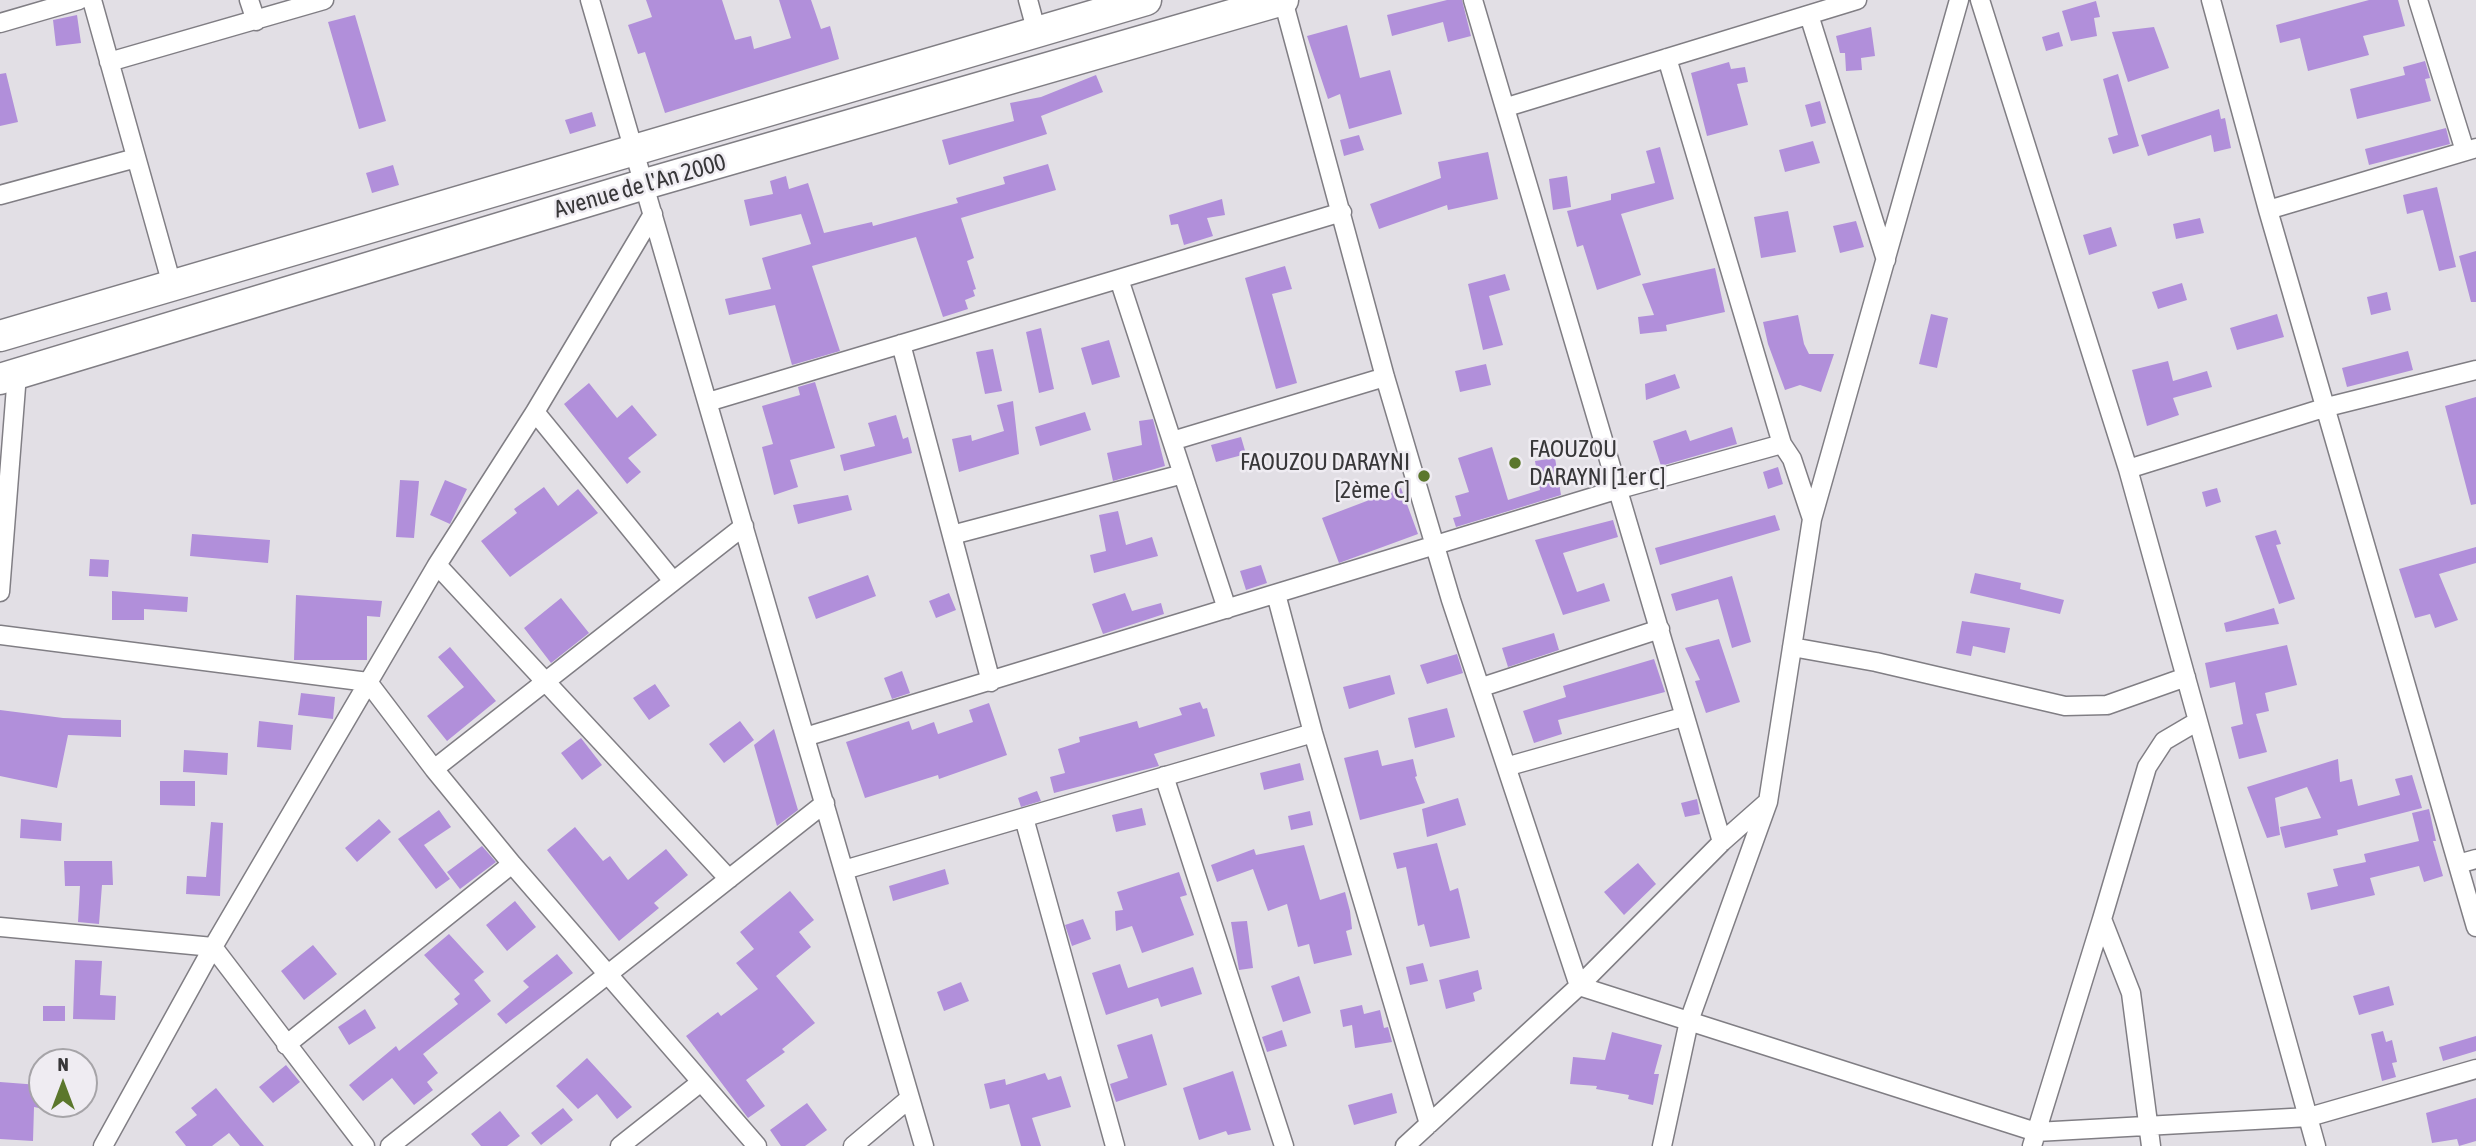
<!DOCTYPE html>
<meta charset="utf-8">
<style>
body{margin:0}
#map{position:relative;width:2476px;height:1146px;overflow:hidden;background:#e2dfe5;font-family:"Asap Condensed",sans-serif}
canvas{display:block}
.north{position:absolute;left:28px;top:1048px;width:70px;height:70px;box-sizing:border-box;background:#efecf2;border:2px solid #a6a4a8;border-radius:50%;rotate:0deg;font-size:19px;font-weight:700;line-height:28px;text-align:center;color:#383739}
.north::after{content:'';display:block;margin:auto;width:24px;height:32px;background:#5b772c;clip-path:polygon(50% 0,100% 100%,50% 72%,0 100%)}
</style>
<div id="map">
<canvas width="2476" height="1146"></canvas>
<div class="north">N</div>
</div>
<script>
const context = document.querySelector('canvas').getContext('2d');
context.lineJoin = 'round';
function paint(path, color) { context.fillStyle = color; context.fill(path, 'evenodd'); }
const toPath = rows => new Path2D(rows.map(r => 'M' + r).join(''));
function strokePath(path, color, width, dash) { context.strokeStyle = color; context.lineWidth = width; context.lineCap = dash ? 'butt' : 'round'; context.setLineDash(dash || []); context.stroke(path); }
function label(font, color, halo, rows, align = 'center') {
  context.font = font + ' "Asap Condensed",sans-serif'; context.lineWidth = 5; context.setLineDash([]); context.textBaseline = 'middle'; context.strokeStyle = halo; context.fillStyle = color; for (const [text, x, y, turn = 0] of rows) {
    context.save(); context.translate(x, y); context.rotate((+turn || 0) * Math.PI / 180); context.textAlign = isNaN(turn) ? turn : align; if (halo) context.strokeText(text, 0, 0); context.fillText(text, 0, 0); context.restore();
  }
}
const building = toPath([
 [646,0,722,0,735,40,751,36,754,49,791,38,779,0,811,0,821,29,830,26,839,59,665,113,645,52,638,54,628,25,652,17],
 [1447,0,1462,0,1471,36,1448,42,1443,22,1392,36,1387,15],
 [2369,0,2398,0,2405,26,2363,36,2369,55,2308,71,2300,38,2280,43,2276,25],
 [2096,1,2100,17,2094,18,2097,36,2071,41,2062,11],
 [77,15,81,43,56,46,53,20],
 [355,15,386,121,359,129,328,22],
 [1347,25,1360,78,1390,70,1402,114,1349,129,1340,94,1328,99,1307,36],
 [1871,27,1875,56,1861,58,1862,70,1846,71,1845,53,1840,53,1836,36],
 [2154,27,2169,68,2128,82,2112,32],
 [2059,32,2063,46,2046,51,2042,37],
 [2425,61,2430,78,2425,79,2431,101,2357,119,2350,89,2405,75,2403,67],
 [1729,62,1731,69,1745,67,1748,82,1737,84,1748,125,1707,136,1691,73],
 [6,73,18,122,0,126,0,74],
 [2118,74,2139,146,2113,154,2108,138,2118,135,2103,79],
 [1096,75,1103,92,1041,116,1047,134,949,165,942,140,1014,121,1010,103,1041,97],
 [1820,101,1826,123,1811,127,1805,105],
 [2219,109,2221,119,2225,118,2231,148,2214,152,2211,135,2148,156,2141,135],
 [592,112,596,126,570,134,565,120],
 [2446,128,2450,144,2369,165,2365,149],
 [1359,135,1364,150,1344,156,1340,140],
 [1813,141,1820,163,1785,172,1779,150],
 [1660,147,1674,199,1621,214,1641,275,1597,290,1583,245,1577,247,1567,211,1611,200,1611,194,1655,183,1646,151],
 [1488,152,1498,199,1448,210,1447,205,1379,229,1370,204,1441,178,1438,162],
 [1048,164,1056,190,961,218,974,258,967,261,976,289,973,290,975,296,965,300,968,309,943,317,916,237,812,266,840,351,792,365,775,305,729,315,725,299,771,289,762,258,811,244,801,214,750,226,744,200,773,194,770,181,786,176,789,189,808,183,824,233,872,222,873,226,958,203,956,198,1005,184,1003,177],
 [393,165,399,185,372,193,366,173],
 [1567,176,1571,207,1553,210,1549,179],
 [2437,187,2456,267,2439,271,2423,210,2407,214,2403,195],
 [1222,199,1225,215,1207,218,1213,236,1184,245,1178,224,1171,225,1169,215],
 [1788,211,1796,252,1761,258,1754,217],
 [2200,218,2204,233,2176,239,2173,224],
 [1856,221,1864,247,1840,253,1833,226],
 [2111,227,2117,246,2089,255,2083,235],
 [2476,251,2476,302,2471,302,2459,256],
 [1285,266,1292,289,1272,294,1297,383,1276,389,1245,278],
 [1715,268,1725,312,1666,325,1667,331,1640,334,1638,317,1654,315,1642,284],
 [1505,274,1510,290,1489,296,1503,345,1483,350,1468,284],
 [2182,283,2187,300,2158,309,2152,292],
 [2387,292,2391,310,2371,315,2367,297],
 [1931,314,1948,318,1937,368,1919,364],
 [2277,314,2284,337,2237,350,2230,328],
 [1798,315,1804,344,1809,354,1834,354,1821,392,1800,385,1785,390,1768,344,1763,322],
 [1041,328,1054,389,1039,393,1026,332],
 [1109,340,1120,377,1092,385,1081,348],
 [993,349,1002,391,985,394,976,352],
 [2408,351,2413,370,2347,387,2342,368],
 [2168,361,2173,381,2207,371,2212,387,2173,398,2179,415,2147,426,2132,370],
 [1486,364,1491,385,1460,392,1455,371],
 [1675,374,1680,388,1646,400,1645,384],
 [815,382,835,448,790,460,798,487,774,495,762,447,773,444,762,406,800,395,798,387],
 [589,383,617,418,632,405,657,435,628,458,641,472,627,484,564,404],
 [2476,397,2476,504,2471,505,2445,406],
 [1013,401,1019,454,959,472,952,439,971,435,972,441,1004,431,997,405],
 [1085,412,1091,430,1040,446,1035,427],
 [896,415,903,439,908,437,912,453,844,471,840,455,875,446,868,423],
 [1153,419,1165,466,1113,481,1107,453,1142,445,1139,421],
 [1732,427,1737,444,1661,466,1653,441,1686,430,1690,441],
 [1241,437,1246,454,1216,462,1211,445],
 [1492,447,1508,500,1540,490,1535,461,1555,458,1561,495,1456,527,1453,518,1461,516,1455,496,1469,492,1458,458],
 [1778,467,1783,484,1768,489,1763,472],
 [400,480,419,481,414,538,396,537],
 [445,480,467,489,450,524,430,515],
 [544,487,558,506,578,489,598,513,510,577,481,541,517,513,514,509],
 [1401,488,1418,534,1339,563,1322,518],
 [2217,488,2221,502,2206,507,2202,492],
 [848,495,852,510,798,524,793,505],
 [1118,511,1126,545,1152,537,1158,556,1094,573,1090,555,1106,551,1099,515],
 [1775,515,1780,530,1660,565,1655,548],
 [1613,520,1618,537,1563,553,1577,592,1604,583,1610,601,1563,615,1535,540],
 [2276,530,2281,544,2276,545,2295,599,2279,604,2255,536],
 [192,534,270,540,268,563,190,556],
 [2476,547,2476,563,2439,574,2458,620,2435,628,2430,614,2415,618,2399,569],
 [90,559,109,560,108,577,89,576],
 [1261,565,1267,583,1246,590,1240,571],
 [1975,573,2021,583,2020,589,2064,600,2060,614,1970,593],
 [868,575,876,596,816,619,808,597],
 [1732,576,1751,642,1732,648,1718,599,1676,611,1671,594],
 [112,591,188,597,187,612,144,609,144,620,112,620],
 [949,593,956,610,936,618,929,601],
 [1125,593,1132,611,1161,603,1164,614,1103,634,1092,604],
 [296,595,382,601,380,617,367,616,367,660,294,660],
 [561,598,589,633,551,663,524,628],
 [2274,608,2279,624,2226,632,2224,623],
 [1962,621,2010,628,2005,653,1973,646,1971,656,1956,653],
 [1554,633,1559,650,1508,667,1502,648],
 [1719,639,1740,702,1706,713,1695,681,1700,680,1685,648],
 [2287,645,2297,685,2265,693,2269,711,2256,714,2267,752,2239,759,2231,727,2243,724,2235,682,2210,688,2205,663],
 [450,647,496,701,447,741,427,716,464,687,438,657],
 [1457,654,1463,673,1427,684,1420,665],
 [1654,659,1665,692,1558,720,1562,734,1534,743,1523,711,1566,697,1563,686],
 [902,671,910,693,892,699,884,678],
 [1390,675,1395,694,1349,709,1343,687],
 [655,684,670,706,649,720,633,698],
 [301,693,335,697,333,719,298,715],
 [1200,702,1203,709,1207,708,1215,736,1154,754,1159,766,1054,793,1050,777,1065,773,1058,749,1080,742,1079,737,1137,721,1139,728,1182,715,1179,708],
 [989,703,1007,755,939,779,938,775,865,798,846,742,909,721,912,730,934,722,938,734,973,722,969,710],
 [1447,708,1455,737,1415,748,1408,718],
 [0,710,63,718,121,720,121,737,68,735,57,788,0,776],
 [259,721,293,725,291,750,257,747],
 [740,721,754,740,724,763,709,744],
 [774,729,798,810,777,826,754,745],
 [581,738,602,765,582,780,561,753],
 [184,750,228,753,227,775,183,772],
 [1378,750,1382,766,1413,759,1417,776,1415,777,1425,803,1360,820,1344,758],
 [2338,759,2340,782,2352,779,2358,806,2400,795,2395,779,2412,775,2422,808,2337,830,2338,835,2285,848,2280,827,2321,818,2307,787,2275,798,2280,835,2267,838,2247,787],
 [1300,763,1304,780,1264,790,1260,773],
 [160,781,195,781,195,806,160,805],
 [1037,791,1041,801,1021,807,1018,798],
 [1458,798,1466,825,1427,837,1422,809],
 [1697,799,1700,814,1685,817,1681,803],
 [1142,808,1146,825,1116,832,1112,815],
 [2429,809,2436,841,2433,841,2443,876,2424,882,2419,866,2370,878,2375,895,2311,910,2307,893,2338,886,2333,869,2366,862,2364,854,2419,841,2412,813],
 [439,810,451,827,424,845,450,879,436,889,398,839],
 [1310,811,1313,825,1291,830,1288,816],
 [21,819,62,823,61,841,20,838],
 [379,819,391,832,357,862,345,848],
 [211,822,223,823,220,896,186,894,187,876,206,877],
 [575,827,603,861,610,856,628,880,666,849,688,875,654,903,659,908,619,941,547,850],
 [1437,843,1450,891,1458,888,1470,938,1430,947,1424,924,1418,926,1406,867,1397,869,1393,853],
 [1304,845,1320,900,1345,892,1350,911,1352,929,1346,931,1352,955,1314,964,1309,944,1298,947,1287,904,1268,911,1253,869,1217,882,1211,865,1254,849,1256,855],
 [482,846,496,862,460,889,447,872],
 [64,861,112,861,113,885,102,885,99,924,78,922,80,886,65,886],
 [1638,863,1656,884,1624,915,1604,892],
 [945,869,949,884,893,901,889,886],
 [1179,872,1187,895,1180,897,1194,935,1142,953,1132,926,1116,931,1115,911,1123,910,1117,892],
 [790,891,814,920,799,932,811,947,776,976,815,1023,782,1049,785,1052,746,1080,765,1106,748,1118,686,1036,718,1012,721,1016,758,989,736,963,754,949,740,932],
 [515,901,536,927,507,951,486,925],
 [1083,919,1091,939,1072,946,1065,925],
 [1247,921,1253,968,1239,970,1231,922],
 [449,934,484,972,474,980,491,1001,423,1054,438,1073,427,1082,433,1090,414,1105,392,1078,363,1101,349,1085,396,1046,399,1051,458,1004,454,999,460,994,424,955],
 [313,945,337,974,304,1000,281,971],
 [557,954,573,973,506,1024,497,1014,529,987,523,981],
 [75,960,102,961,100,995,116,996,115,1020,73,1019],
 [1423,963,1428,981,1410,985,1406,967],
 [1120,964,1128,988,1193,967,1202,994,1161,1007,1158,998,1106,1015,1092,973],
 [1478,970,1482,989,1473,993,1475,1001,1446,1009,1439,980],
 [1299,976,1311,1013,1283,1022,1271,986],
 [961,982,969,1001,944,1011,937,992],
 [2389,986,2394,1005,2359,1015,2353,996],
 [1362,1005,1364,1014,1380,1010,1384,1028,1388,1027,1392,1042,1355,1048,1352,1025,1343,1027,1340,1010],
 [43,1006,65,1006,65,1021,43,1021],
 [365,1009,376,1028,349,1045,338,1027],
 [1282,1030,1287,1046,1267,1052,1262,1037],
 [2383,1031,2386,1042,2392,1040,2397,1062,2392,1063,2396,1077,2382,1081,2371,1034],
 [1612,1032,1662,1045,1654,1074,1659,1074,1653,1105,1628,1099,1629,1095,1596,1089,1597,1086,1570,1084,1573,1057,1605,1060],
 [1152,1034,1167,1085,1116,1102,1110,1084,1128,1078,1117,1045],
 [2476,1036,2476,1051,2443,1061,2439,1047],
 [587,1058,632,1107,617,1119,597,1094,578,1109,556,1086],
 [286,1065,300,1082,273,1103,259,1087],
 [1233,1071,1251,1130,1228,1135,1226,1131,1199,1140,1183,1088],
 [1045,1073,1048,1080,1061,1076,1071,1107,1032,1118,1041,1146,1021,1146,1009,1104,990,1109,984,1084,1005,1079,1006,1085],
 [0,1082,39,1085,39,1108,34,1107,33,1141,0,1139],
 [216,1088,243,1121,264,1146,240,1146,229,1133,212,1146,186,1146,175,1132,197,1115,191,1108],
 [1392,1093,1397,1113,1354,1125,1348,1105],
 [2476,1098,2476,1141,2459,1146,2457,1139,2432,1143,2426,1113],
 [807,1103,827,1130,805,1146,781,1146,770,1130],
 [563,1108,573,1120,541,1145,531,1133],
 [500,1111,520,1136,507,1146,481,1146,471,1134]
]);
const street = toPath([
 [92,0,172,285],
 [249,0,256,21],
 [590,0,924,1146],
 [1028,0,1037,33],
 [1283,0,1385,377,1451,600,1579,986,2036,1132,2309,1117,2476,1069],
 [1473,0,1722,842],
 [1980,0,2128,469,2316,1146],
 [2211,0,2268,210,2476,927],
 [2418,0,2465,151],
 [1809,15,1886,260],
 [0,23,79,0],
 [1667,58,1782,444,1792,459,1812,519],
 [109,62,324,0],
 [1507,107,1857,0],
 [0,195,136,158],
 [2268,210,2476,148],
 [1119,279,1227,609],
 [901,344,991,682],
 [708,402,1342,212],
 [535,412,673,581],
 [1172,441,1385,377],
 [2128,469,2327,407,2476,370],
 [952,535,1183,474],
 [437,565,729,879],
 [0,592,17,374],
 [1276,594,1313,733,1429,1124],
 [0,635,368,682,434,769,512,864,757,1146],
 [1792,647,1876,662,2065,706,2107,705,2186,677],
 [1482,687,1660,629],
 [805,737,1616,490,1782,444],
 [1509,766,1683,717],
 [434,769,744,526],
 [1164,776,1284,1146],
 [1024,818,1115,1146],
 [2458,864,2476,859],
 [844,870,1313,733],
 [0,927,213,947,365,1146],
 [286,1045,512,864],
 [103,1146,213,947,437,565,535,412,653,214],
 [390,1146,825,803],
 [620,1146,701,1082],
 [853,1146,910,1098],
 [1405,1146,1579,986,1722,842,1765,804],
 [1662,1146,1689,1021,1768,802,1812,519,1959,0],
 [2032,1146,2102,919],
 [2151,1146,2131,993,2102,919,2147,767,2164,741,2198,721]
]);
const primary = toPath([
 [0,336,1146,0],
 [0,379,645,184,1283,0]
]);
const markers = [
 [1515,463,7,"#5b772c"],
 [1424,476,7,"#5b772c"]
];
const streetNames = [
 ["Avenue de l'An 2000",640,186,-16]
];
const poiNames = [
 ["FAOUZOU",1529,449],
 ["DARAYNI [1er C]",1529,477],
 ["FAOUZOU DARAYNI",1410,462,"right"],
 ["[2ème C]",1410,490,"right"]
];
paint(building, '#b18fda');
strokePath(street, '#807e84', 21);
strokePath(primary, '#807e84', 33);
strokePath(street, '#fff', 18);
strokePath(primary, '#fff', 30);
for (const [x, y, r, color] of markers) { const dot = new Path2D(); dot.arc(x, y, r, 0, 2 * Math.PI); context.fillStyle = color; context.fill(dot); strokePath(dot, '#efecf2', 2.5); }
label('24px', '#383739', '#efecf2', streetNames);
label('24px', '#383739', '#efecf2', poiNames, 'left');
</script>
